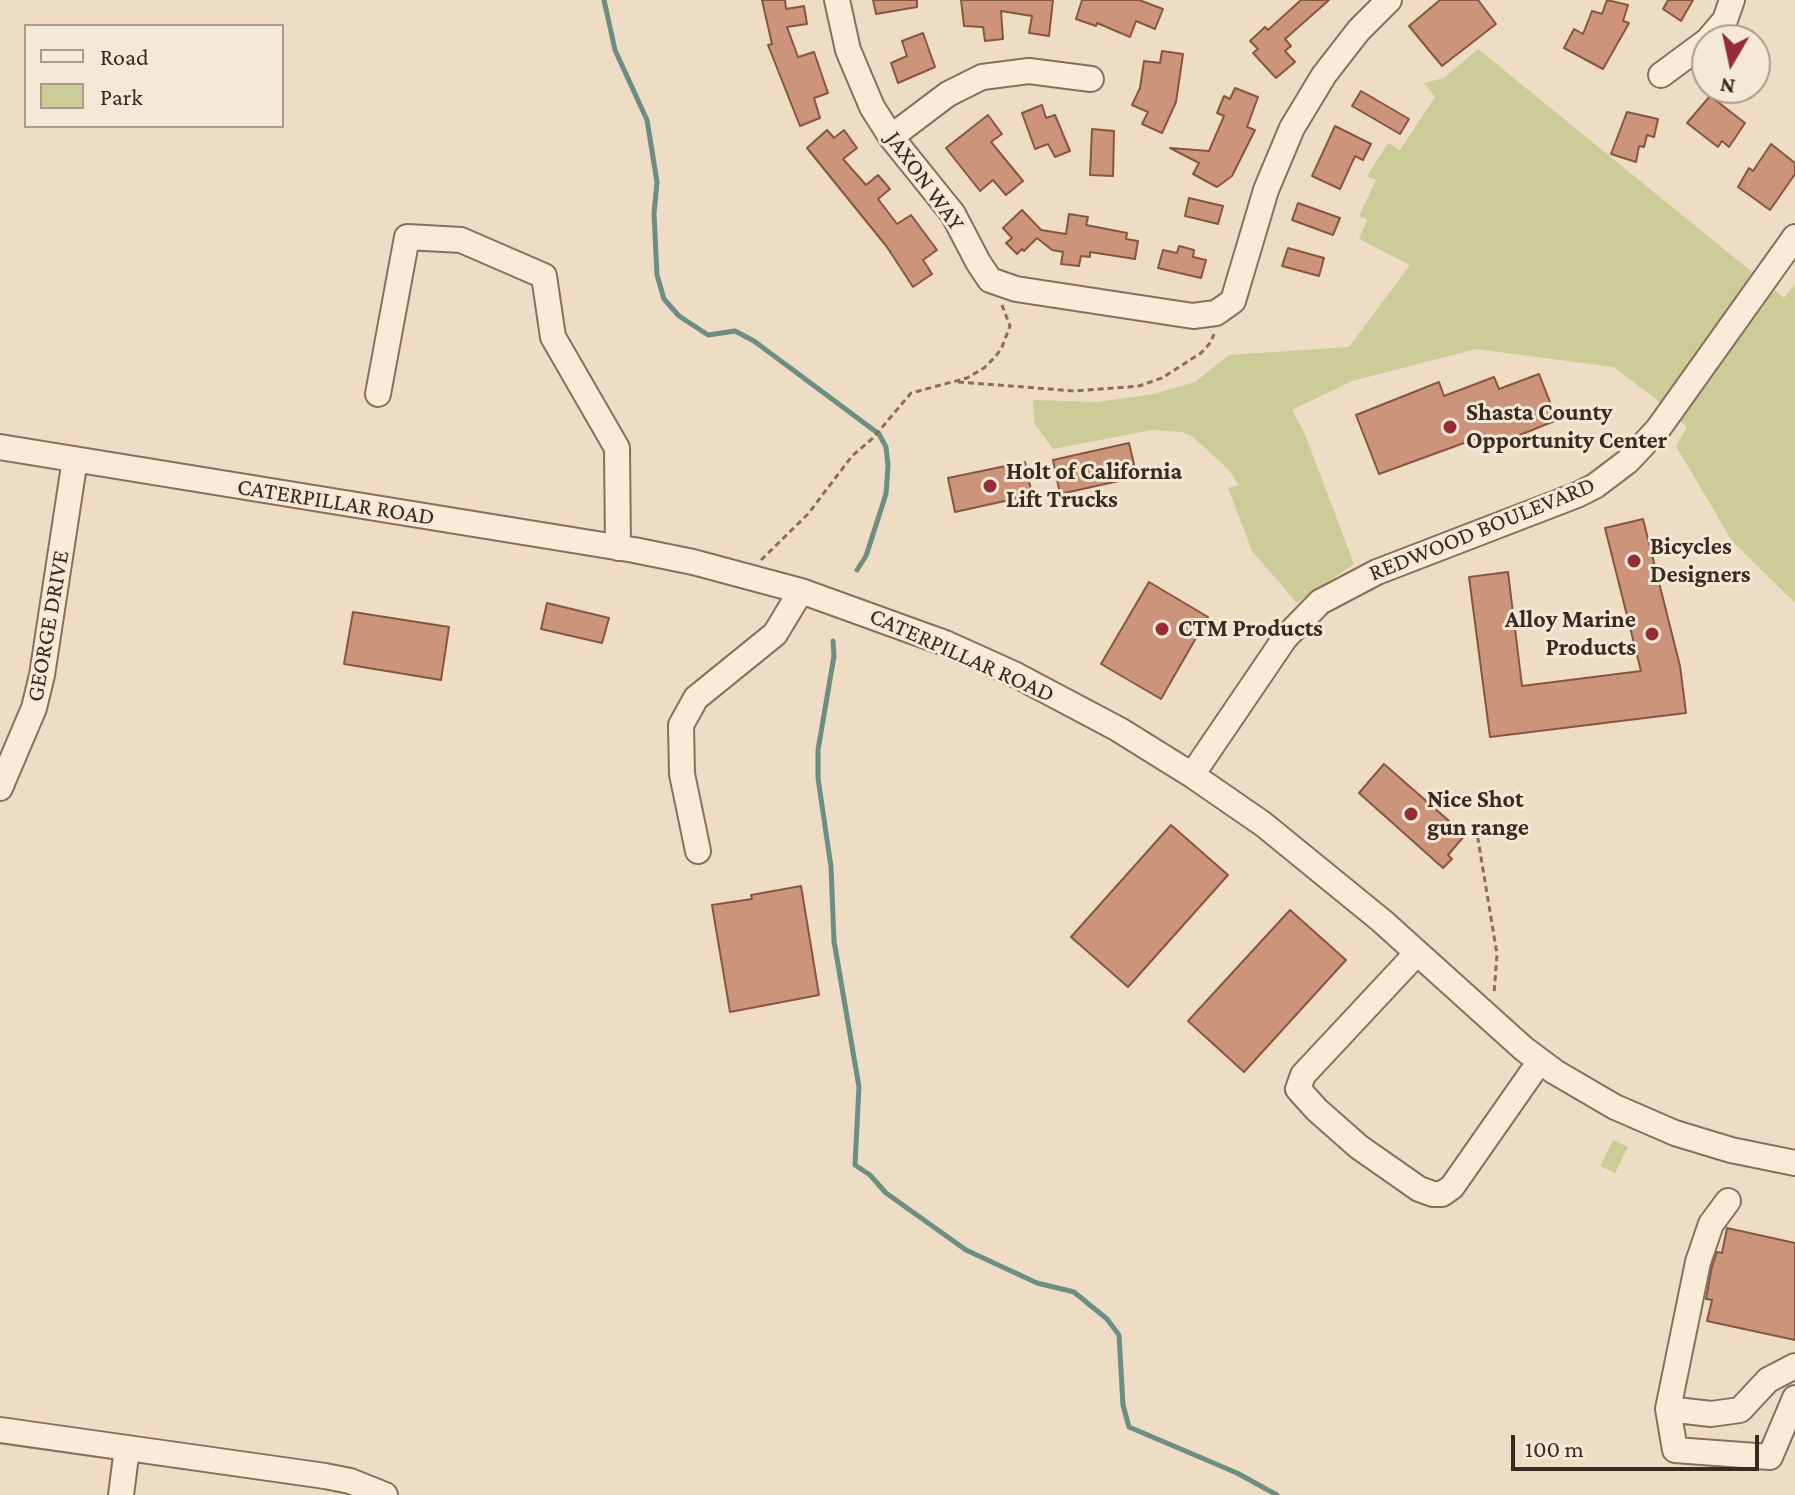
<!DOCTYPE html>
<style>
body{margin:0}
#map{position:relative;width:1795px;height:1495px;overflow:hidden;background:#eeddc4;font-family:"Crimson Pro",serif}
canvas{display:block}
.legend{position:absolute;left:24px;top:24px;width:260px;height:104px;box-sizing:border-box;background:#f5e8d4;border:2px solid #aa9c8c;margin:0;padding:10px 14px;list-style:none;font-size:24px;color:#39291f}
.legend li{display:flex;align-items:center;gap:16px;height:40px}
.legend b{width:40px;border:2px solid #aa9c8c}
.north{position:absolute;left:1691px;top:24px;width:80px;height:80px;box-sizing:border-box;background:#f5e8d4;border:2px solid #aa9c8c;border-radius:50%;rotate:189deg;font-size:22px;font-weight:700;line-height:32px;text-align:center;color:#39291f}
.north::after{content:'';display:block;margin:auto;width:28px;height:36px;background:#972b37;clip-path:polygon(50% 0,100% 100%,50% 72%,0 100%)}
.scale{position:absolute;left:1511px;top:1435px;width:248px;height:36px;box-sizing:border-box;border:4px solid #39291f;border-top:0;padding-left:10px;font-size:24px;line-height:28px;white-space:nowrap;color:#39291f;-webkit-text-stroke:6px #f5e8d4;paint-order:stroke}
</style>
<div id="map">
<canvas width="1795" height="1495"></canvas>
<ul class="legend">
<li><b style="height:10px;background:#f9ebd8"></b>Road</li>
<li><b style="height:22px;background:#cbcc98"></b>Park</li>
</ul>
<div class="north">N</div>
<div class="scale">100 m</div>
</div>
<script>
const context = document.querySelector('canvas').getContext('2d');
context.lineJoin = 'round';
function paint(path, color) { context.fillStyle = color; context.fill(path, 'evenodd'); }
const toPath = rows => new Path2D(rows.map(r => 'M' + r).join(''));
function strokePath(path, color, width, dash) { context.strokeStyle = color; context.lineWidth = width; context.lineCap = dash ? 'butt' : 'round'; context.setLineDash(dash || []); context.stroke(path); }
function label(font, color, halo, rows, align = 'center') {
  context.font = font + ' "Crimson Pro",serif'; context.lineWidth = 6; context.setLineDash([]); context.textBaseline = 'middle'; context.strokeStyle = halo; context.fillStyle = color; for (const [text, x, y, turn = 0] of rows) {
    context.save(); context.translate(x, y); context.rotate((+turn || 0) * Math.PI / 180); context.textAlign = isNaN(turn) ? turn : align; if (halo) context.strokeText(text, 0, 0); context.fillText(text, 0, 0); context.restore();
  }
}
const green = toPath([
 [1478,49,1784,298,1795,284,1795,603,1732,541,1676,446,1687,427,1651,395,1613,367,1476,349,1352,381,1292,410,1304,432,1354,564,1297,603,1252,551,1228,488,1239,485,1228,469,1193,437,1182,432,1152,430,1053,449,1034,423,1033,400,1097,402,1154,394,1195,382,1229,355,1349,347,1410,265,1359,239,1367,220,1359,216,1376,180,1367,176,1388,143,1400,150,1435,97,1424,83,1444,78],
 [1613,1140,1628,1147,1615,1173,1600,1166]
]);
const stream = toPath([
 [604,0,615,50,647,120,657,182,654,214,657,275,664,299,679,316,708,335,735,331,754,341,879,434,886,447,888,466,886,494,866,556,857,570],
 [833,641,834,656,818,750,818,778,831,867,834,941,859,1087,855,1165,870,1175,886,1193,966,1250,1037,1283,1074,1292,1107,1319,1119,1335,1123,1405,1129,1427,1237,1473,1277,1495]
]);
const building = toPath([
 [762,0,785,0,786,9,804,6,807,24,787,27,798,57,814,52,828,93,814,98,820,118,800,126,768,45,772,44,762,0],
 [873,0,917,0,917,7,876,14,873,0],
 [961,0,1053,0,1049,36,1029,33,1032,16,1001,11,1003,39,985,41,983,27,964,26,961,0],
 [1082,0,1139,0,1163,9,1155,29,1136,21,1130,37,1097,23,1096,26,1076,19,1082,0],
 [1301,0,1329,0,1285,39,1291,46,1285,51,1295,62,1276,78,1253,53,1258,49,1250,41,1265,27,1268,30,1301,0],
 [1440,0,1478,0,1496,24,1442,66,1409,26,1440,0],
 [1607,0,1628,5,1623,21,1629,23,1603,69,1564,48,1574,29,1583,34,1592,11,1602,14,1607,0],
 [1668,0,1693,0,1681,21,1663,9,1668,0],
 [923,33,935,67,898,83,891,63,907,56,902,41,923,33],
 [1162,51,1183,54,1176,102,1162,133,1142,124,1148,112,1132,105,1140,88,1144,61,1160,63,1162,51],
 [1235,88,1258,97,1247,127,1255,130,1232,176,1217,187,1193,174,1199,163,1170,148,1209,151,1224,116,1217,113,1224,96,1230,99,1235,88],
 [1361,91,1409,119,1400,134,1352,106,1361,91],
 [1710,96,1745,123,1729,147,1722,141,1718,147,1687,123,1710,96],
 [1042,105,1046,118,1055,115,1070,151,1055,157,1048,144,1035,149,1022,113,1042,105],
 [1627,112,1658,119,1654,137,1647,135,1644,147,1639,146,1636,162,1611,154,1627,112],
 [988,115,1002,134,991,142,1023,181,1006,195,993,180,980,191,946,148,988,115],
 [1335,126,1371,144,1363,160,1355,156,1340,189,1312,176,1335,126],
 [1092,129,1114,131,1113,176,1090,175,1092,129],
 [827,130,834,138,844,130,857,148,843,159,866,185,878,175,890,189,878,199,897,224,911,215,937,250,923,260,932,274,913,287,887,247,807,148,827,130],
 [1771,144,1795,163,1795,174,1770,210,1738,187,1749,168,1753,171,1771,144],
 [1189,198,1223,206,1218,224,1185,216,1189,198],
 [1298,203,1340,218,1333,235,1292,220,1298,203],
 [1022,210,1041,230,1066,234,1069,214,1088,217,1086,225,1127,233,1126,239,1138,241,1135,259,1090,252,1090,257,1081,256,1079,266,1061,264,1063,252,1052,250,1037,238,1024,251,1022,249,1017,254,1006,243,1012,238,1003,228,1022,210],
 [1179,246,1194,250,1193,257,1206,260,1201,278,1158,268,1163,250,1177,253,1179,246],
 [1288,248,1324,258,1319,276,1282,266,1288,248],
 [1539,374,1557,420,1490,447,1486,435,1379,474,1356,415,1439,382,1444,396,1494,377,1499,389,1539,374],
 [1129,443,1137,477,1060,494,1053,460,1129,443],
 [1025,462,1032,495,955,512,948,478,1025,462],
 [1643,519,1680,666,1686,713,1490,737,1469,577,1508,572,1522,686,1641,671,1605,528,1643,519],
 [1149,582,1208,617,1161,699,1101,664,1149,582],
 [547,603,609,618,602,643,541,629,547,603],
 [353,612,449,627,441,680,344,664,353,612],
 [1384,764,1465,835,1448,855,1452,859,1443,868,1359,793,1384,764],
 [1171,825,1228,875,1128,987,1071,937,1171,825],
 [801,886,819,995,730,1012,712,905,752,899,751,895,801,886],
 [1290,910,1346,960,1244,1072,1188,1021,1290,910],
 [1727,1228,1795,1243,1795,1340,1707,1321,1712,1300,1706,1299,1712,1266,1717,1252,1722,1253,1727,1228]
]);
const path = toPath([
 [958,382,1075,391,1139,386,1162,378,1201,353,1211,342,1214,334],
 [761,560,808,514,852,456,873,438,911,393,967,378,984,368,996,356,1002,347,1010,326,1002,305],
 [1476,827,1497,954,1494,994]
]);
const minor = toPath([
 [837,0,848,50,872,107,891,137,953,214,978,262,990,280,1016,289,1193,316,1216,313,1233,301,1266,190,1292,128,1324,75,1359,30,1389,0],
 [1708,40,1725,20,1732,0],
 [1661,75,1707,41],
 [891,137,948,94,982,77,1029,71,1091,79],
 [378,394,407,237,461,240,544,276,553,337,617,448,618,548],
 [0,447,634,550,693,562,801,591,945,643,1016,675,1118,729,1192,775,1263,824,1382,921,1524,1049,1555,1072,1615,1107,1675,1133,1731,1150,1795,1163],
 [1192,775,1285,638,1320,602,1377,572,1577,495,1595,486,1628,461,1658,429,1795,237],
 [0,788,34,708,42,675,75,459],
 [698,851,682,774,681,725,696,698,775,634,801,591],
 [1417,953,1303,1075,1298,1089,1317,1110,1359,1147,1419,1189,1433,1194,1442,1194,1452,1187,1540,1061],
 [1728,1201,1711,1224,1698,1262,1668,1409,1675,1450,1770,1457,1795,1398],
 [1668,1409,1711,1414,1740,1410,1768,1380,1795,1366],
 [0,1430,325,1476,350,1481,385,1495],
 [121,1495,127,1448]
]);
const markers = [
 [1450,427,8,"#972b37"],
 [990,486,8,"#972b37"],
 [1634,561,8,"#972b37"],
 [1162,629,8,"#972b37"],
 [1652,634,8,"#972b37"],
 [1411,814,8,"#972b37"]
];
const streetNames = [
 ["JAXON WAY",925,181,54],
 ["CATERPILLAR ROAD",336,502,9],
 ["REDWOOD BOULEVARD",1482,529,-22],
 ["GEORGE DRIVE",48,626,-80],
 ["CATERPILLAR ROAD",962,655,24]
];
const poiNames = [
 ["Shasta County",1466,413],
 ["Opportunity Center",1466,441],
 ["Holt of California",1006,472],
 ["Lift Trucks",1006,500],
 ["Bicycles",1650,547],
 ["Designers",1650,575],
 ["Alloy Marine",1636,620,"right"],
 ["Products",1636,648,"right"],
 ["CTM Products",1178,629],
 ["Nice Shot",1427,800],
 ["gun range",1427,828]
];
paint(green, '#cbcc98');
strokePath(stream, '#6d8f83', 5);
paint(building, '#cc947b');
strokePath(building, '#875641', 2);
strokePath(minor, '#886f5b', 28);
strokePath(path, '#886f5b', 3, [6, 4]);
strokePath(minor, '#f9ebd8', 24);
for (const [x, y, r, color] of markers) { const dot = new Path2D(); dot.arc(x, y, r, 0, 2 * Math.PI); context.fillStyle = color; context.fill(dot); strokePath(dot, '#f5e8d4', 3); }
label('24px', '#39291f', '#f5e8d4', streetNames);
label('bold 24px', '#39291f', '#f5e8d4', poiNames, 'left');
</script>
